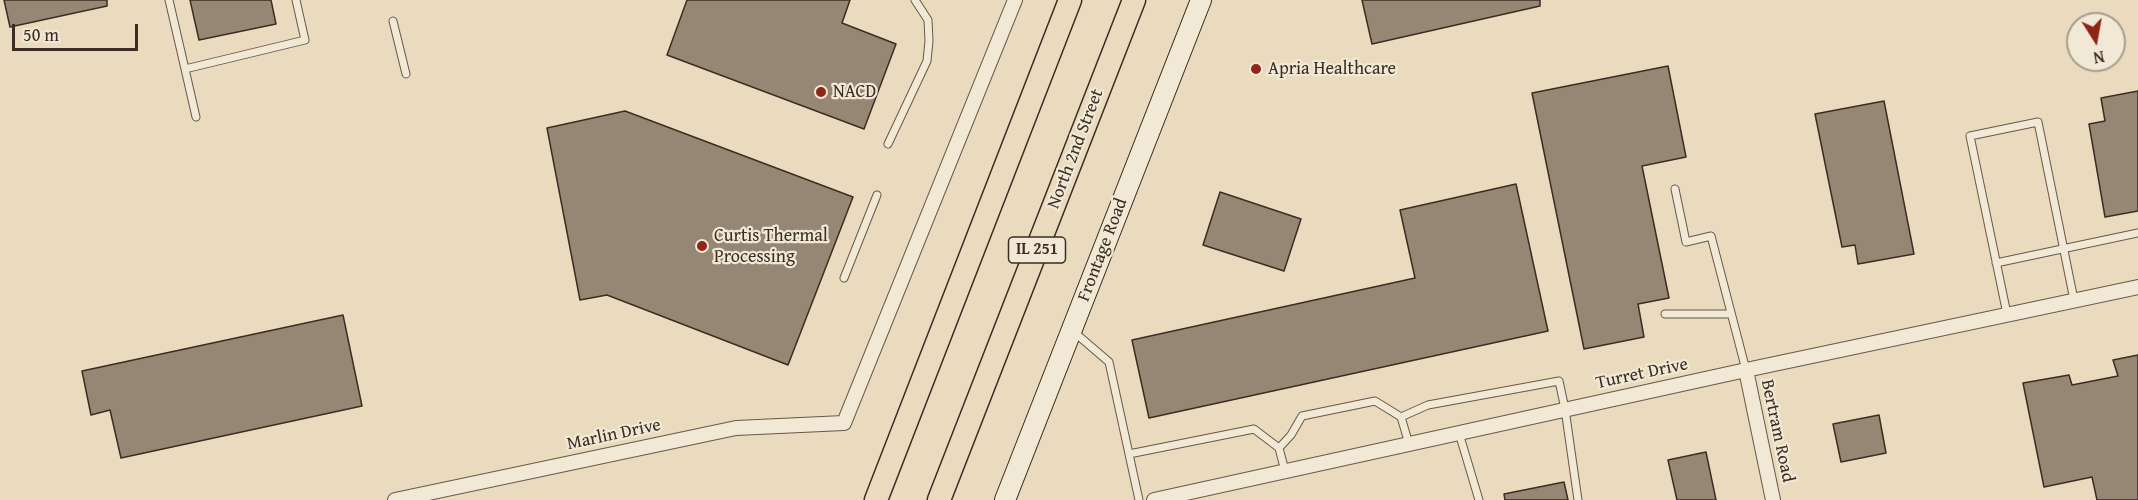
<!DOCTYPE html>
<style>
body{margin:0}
#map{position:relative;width:2138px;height:500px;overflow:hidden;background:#eadbbf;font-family:"Gentium Book Plus",serif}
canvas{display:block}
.north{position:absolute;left:2066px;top:12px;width:60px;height:60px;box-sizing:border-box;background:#f1e8d5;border:2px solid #a89d8d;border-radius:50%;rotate:169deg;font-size:16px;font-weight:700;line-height:24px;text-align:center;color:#3b2d22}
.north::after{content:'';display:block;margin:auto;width:21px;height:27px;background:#8f2418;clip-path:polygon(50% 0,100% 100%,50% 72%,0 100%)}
.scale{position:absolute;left:12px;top:24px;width:126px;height:27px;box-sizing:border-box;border:3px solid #3b2d22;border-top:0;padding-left:8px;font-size:18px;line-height:21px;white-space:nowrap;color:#3b2d22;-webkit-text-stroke:4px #f1e8d5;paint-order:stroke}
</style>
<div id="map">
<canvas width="2138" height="500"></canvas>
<div class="north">N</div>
<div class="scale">50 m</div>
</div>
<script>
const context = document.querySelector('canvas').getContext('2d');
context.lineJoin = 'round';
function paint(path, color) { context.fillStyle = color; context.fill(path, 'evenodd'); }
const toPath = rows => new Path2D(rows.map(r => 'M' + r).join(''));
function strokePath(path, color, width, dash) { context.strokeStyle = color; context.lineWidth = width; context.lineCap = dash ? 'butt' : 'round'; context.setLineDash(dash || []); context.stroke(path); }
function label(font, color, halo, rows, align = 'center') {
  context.font = font + ' "Gentium Book Plus",serif'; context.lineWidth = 4.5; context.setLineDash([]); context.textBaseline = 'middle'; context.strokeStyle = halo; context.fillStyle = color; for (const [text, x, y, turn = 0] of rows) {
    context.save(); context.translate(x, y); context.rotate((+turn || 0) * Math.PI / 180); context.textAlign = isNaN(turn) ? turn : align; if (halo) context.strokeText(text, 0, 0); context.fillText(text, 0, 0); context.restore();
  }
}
const building = toPath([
 [4,0,107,0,107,6,10,27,4,0],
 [190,0,271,0,276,24,199,40,190,0],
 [687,0,850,0,842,23,896,44,864,129,667,55,687,0],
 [1362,0,1540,0,1540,6,1372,44,1362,0],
 [1668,66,1686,157,1642,166,1669,298,1638,304,1644,337,1584,349,1532,93,1668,66],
 [2138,91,2138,211,2105,217,2089,124,2105,121,2101,98,2138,91],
 [1884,101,1914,254,1858,264,1855,245,1842,247,1815,114,1884,101],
 [625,111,853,197,788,365,607,295,580,300,547,128,625,111],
 [1516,184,1548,331,1149,418,1132,340,1415,278,1400,210,1516,184],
 [1220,192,1301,219,1284,271,1203,245,1220,192],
 [343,315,362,406,121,458,110,410,91,415,82,371,343,315],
 [2138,355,2138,500,2097,500,2092,477,2044,487,2023,383,2069,375,2072,385,2118,376,2113,360,2138,355],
 [1879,415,1886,453,1841,462,1833,424,1879,415],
 [1706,452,1716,500,1677,500,1668,460,1706,452],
 [1564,482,1568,500,1505,500,1504,494,1564,482]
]);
const lane = toPath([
 [169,0,185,69,305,40,296,0],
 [393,21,406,74],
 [185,69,196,117],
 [888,144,927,61,929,41,928,20,915,0],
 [1675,189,1686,242,1711,236,1746,370],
 [1996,263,2138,233],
 [844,278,877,195],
 [1665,314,1731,314],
 [2007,314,1970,136,2038,122,2074,300],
 [1074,332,1109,362,1139,500],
 [1401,417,1428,405,1559,381,1565,409,1578,500],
 [1459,433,1479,500],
 [1279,448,1291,435,1302,416,1375,401,1401,417,1409,444],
 [1129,454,1254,429,1279,448,1285,471]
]);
const street = toPath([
 [1746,370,1773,500],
 [395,500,736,428,844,423,1015,0],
 [1154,500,1746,370,2138,287]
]);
const secondary = toPath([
 [1005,500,1201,0]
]);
const primary = toPath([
 [876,500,1070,0],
 [939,500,1134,0]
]);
const markers = [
 [1256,69,6,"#8f2418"],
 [821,92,6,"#8f2418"],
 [702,246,6,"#8f2418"]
];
const shields = [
 [1037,250,57]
];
const shieldNames = [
 ["IL 251",1037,250]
];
const poiNames = [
 ["Apria Healthcare",1268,69],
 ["NACD",833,92],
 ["Curtis Thermal",714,236],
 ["Processing",714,257]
];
const streetNames = [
 ["North 2nd Street",1076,149,-69],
 ["Frontage Road",1103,250,-69],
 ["Turret Drive",1642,374,-12],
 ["Bertram Road",1777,431,78],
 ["Marlin Drive",614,435,-12]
];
paint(building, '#968774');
strokePath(building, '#3b2d22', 1.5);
strokePath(lane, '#675849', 9);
strokePath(street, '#675849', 16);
strokePath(secondary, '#3b2d22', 22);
strokePath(primary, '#3b2d22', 25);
strokePath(lane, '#f1e8d5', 7);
strokePath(street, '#f1e8d5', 14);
strokePath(secondary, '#f1e8d5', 20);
strokePath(primary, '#eadbbf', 22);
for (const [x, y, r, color] of markers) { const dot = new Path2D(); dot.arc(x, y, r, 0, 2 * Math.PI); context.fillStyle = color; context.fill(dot); strokePath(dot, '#f1e8d5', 2); }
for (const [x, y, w] of shields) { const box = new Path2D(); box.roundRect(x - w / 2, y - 13, w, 26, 4.5); context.fillStyle = '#f1e8d5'; context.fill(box); strokePath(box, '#3b2d22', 1.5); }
label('bold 16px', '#3b2d22', null, shieldNames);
label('18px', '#3b2d22', '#f1e8d5', poiNames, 'left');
label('18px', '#3b2d22', '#f1e8d5', streetNames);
</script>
